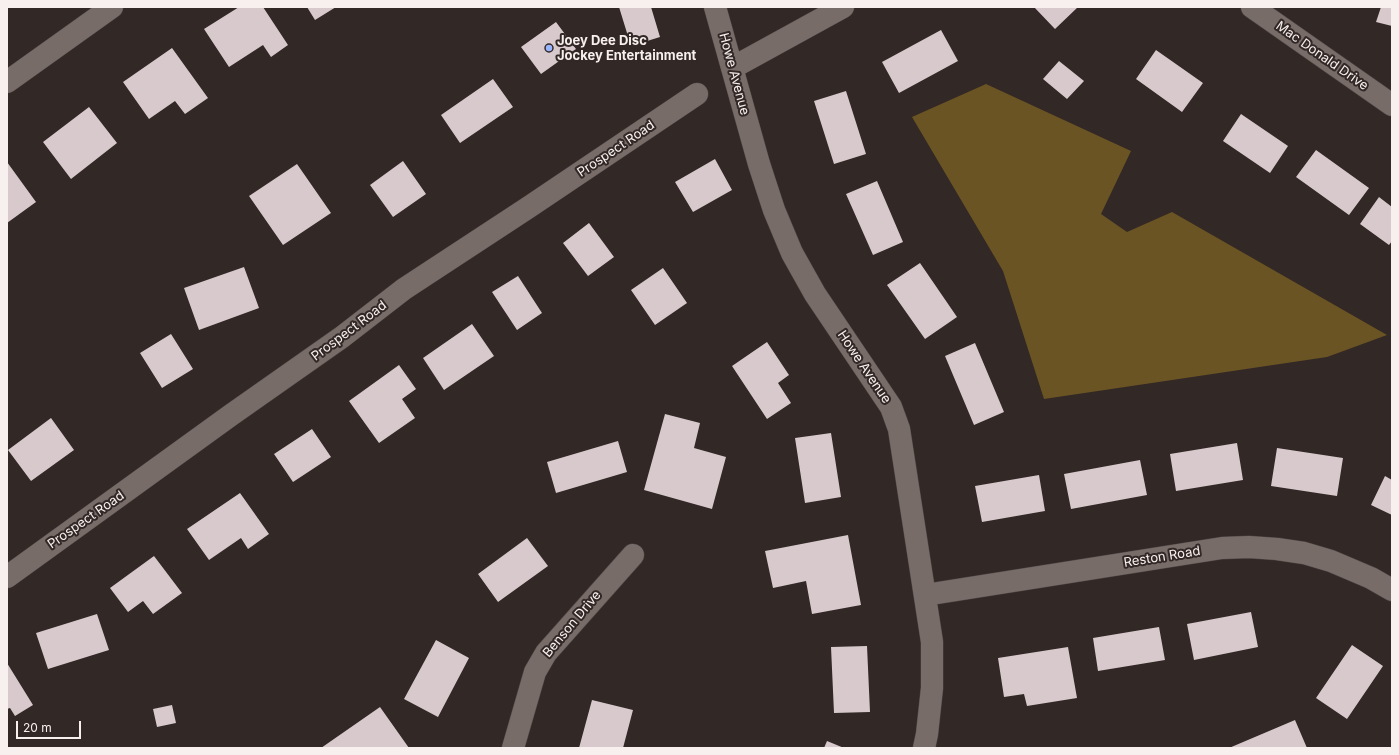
<!DOCTYPE html>
<style>
body{margin:0}
#map{position:relative;width:1399px;height:755px;overflow:hidden;background:#322826;font-family:Inter,sans-serif}
canvas{display:block}
.frame{position:absolute;inset:0;border:8px solid #f7f0ee;pointer-events:none}
.scale{position:absolute;left:16px;top:721px;width:65px;height:18px;box-sizing:border-box;border:2px solid #f7f0ee;border-top:0;padding-left:5px;font-size:12px;line-height:14px;white-space:nowrap;color:#f7f0ee;-webkit-text-stroke:3px #322826;paint-order:stroke}
</style>
<div id="map">
<canvas width="1399" height="755"></canvas>
<div class="frame"></div>
<div class="scale">20 m</div>
</div>
<script>
const context = document.querySelector('canvas').getContext('2d');
context.lineJoin = 'round';
function paint(path, color) { context.fillStyle = color; context.fill(path, 'evenodd'); }
const toPath = rows => new Path2D(rows.map(r => 'M' + r).join(''));
function strokePath(path, color, width, dash) { context.strokeStyle = color; context.lineWidth = width; context.lineCap = dash ? 'butt' : 'round'; context.setLineDash(dash || []); context.stroke(path); }
function label(font, color, halo, rows, align = 'center') {
  context.font = font + ' Inter,sans-serif'; context.lineWidth = 4; context.setLineDash([]); context.textBaseline = 'middle'; context.strokeStyle = halo; context.fillStyle = color; for (const [text, x, y, turn = 0] of rows) {
    context.save(); context.translate(x, y); context.rotate((+turn || 0) * Math.PI / 180); context.textAlign = isNaN(turn) ? turn : align; if (halo) context.strokeText(text, 0, 0); context.fillText(text, 0, 0); context.restore();
  }
}
const forest = toPath([
 [986,84,1131,151,1101,214,1127,232,1172,212,1387,335,1327,357,1044,399,1003,271,912,117]
]);
const building = toPath([
 [239,7,263,7,288,45,271,57,263,45,229,67,204,29],
 [307,7,336,7,315,20],
 [619,7,651,7,660,37,631,46],
 [1034,7,1078,7,1055,29],
 [1381,7,1392,7,1392,26,1376,22],
 [556,22,576,49,541,74,521,47],
 [941,30,958,61,899,93,882,62],
 [172,48,208,98,185,114,175,101,149,119,123,82],
 [1156,50,1203,83,1182,112,1136,79],
 [1059,61,1084,81,1067,99,1043,79],
 [493,79,513,107,460,143,441,115],
 [846,91,866,154,834,164,814,101],
 [89,107,117,143,71,179,43,142],
 [1241,114,1288,146,1270,173,1223,141],
 [1316,150,1369,188,1349,215,1296,177],
 [715,159,732,190,693,212,675,182],
 [403,161,426,194,393,217,370,185],
 [7,162,36,202,7,223],
 [297,164,331,213,283,245,249,196],
 [877,181,903,242,873,255,846,194],
 [1379,197,1392,207,1392,241,1389,245,1360,224],
 [589,223,614,257,588,276,563,243],
 [920,263,957,317,925,339,887,285],
 [244,267,259,308,199,330,184,288],
 [663,268,687,303,655,325,631,290],
 [518,276,542,313,517,330,492,292],
 [472,324,494,356,444,390,423,358],
 [171,334,193,369,162,388,140,353],
 [767,342,789,375,778,383,791,403,767,419,732,366],
 [975,343,1004,412,974,425,945,356],
 [399,365,416,389,402,399,415,418,379,443,349,401],
 [665,414,700,423,694,448,726,457,712,509,644,490],
 [51,418,74,450,31,481,8,450],
 [312,429,331,457,293,482,274,454],
 [831,433,841,497,805,503,795,438],
 [618,441,627,472,556,493,547,462],
 [1237,443,1243,480,1176,491,1170,454],
 [1277,448,1343,458,1337,496,1271,486],
 [1140,460,1147,495,1071,509,1064,474],
 [1039,475,1045,511,982,522,975,486],
 [1385,476,1392,480,1392,515,1371,505],
 [240,493,269,534,248,549,241,538,209,560,187,529],
 [848,535,861,605,812,614,806,581,773,588,765,551],
 [527,538,548,566,498,602,478,574],
 [154,556,182,593,153,614,143,601,128,612,110,588],
 [1251,612,1258,647,1194,660,1187,624],
 [97,614,109,650,48,669,36,633],
 [1159,627,1165,660,1098,671,1093,638],
 [436,640,469,658,438,717,404,699],
 [1352,645,1383,666,1347,719,1316,698],
 [867,646,870,712,834,713,831,647],
 [1068,647,1077,698,1027,706,1024,694,1004,697,998,658],
 [7,663,33,705,15,716,10,708,7,709],
 [592,700,633,710,623,748,579,748],
 [172,705,176,723,157,727,153,709],
 [380,707,409,748,321,748],
 [1295,720,1307,748,1229,748],
 [827,741,844,748,824,748]
]);
const minor = toPath([
 [715,7,759,164,774,210,792,253,815,294,891,407,899,429,932,642,932,688,927,734,924,748],
 [1252,7,1392,105],
 [732,68,843,7],
 [7,82,112,7],
 [7,577,231,415,342,337,404,289,529,207,697,94],
 [925,595,1222,548,1249,547,1277,549,1304,553,1331,561,1371,578,1392,590],
 [513,748,535,672,546,653,633,555]
]);
const markers = [
 [549,48,4,"#99b5fd"]
];
const poiNames = [
 ["Joey Dee Disc",557,41],
 ["Jockey Entertainment",557,56]
];
const streetNames = [
 ["Mac Donald Drive",1322,56,35],
 ["Howe Avenue",734,74,75],
 ["Prospect Road",616,149,-34],
 ["Prospect Road",349,331,-37],
 ["Howe Avenue",864,367,56],
 ["Prospect Road",86,520,-35],
 ["Reston Road",1162,557,-9],
 ["Benson Drive",572,624,-50]
];
paint(forest, '#6b5423');
paint(building, '#d8cacc');
strokePath(minor, '#4f4745', 23);
strokePath(minor, '#786c69', 22);
for (const [x, y, r, color] of markers) { const dot = new Path2D(); dot.arc(x, y, r, 0, 2 * Math.PI); context.fillStyle = color; context.fill(dot); strokePath(dot, '#322826', 1.5); }
label('bold 13px', '#f7f0ee', '#322826', poiNames, 'left');
label('13px', '#f7f0ee', '#322826', streetNames);
</script>
